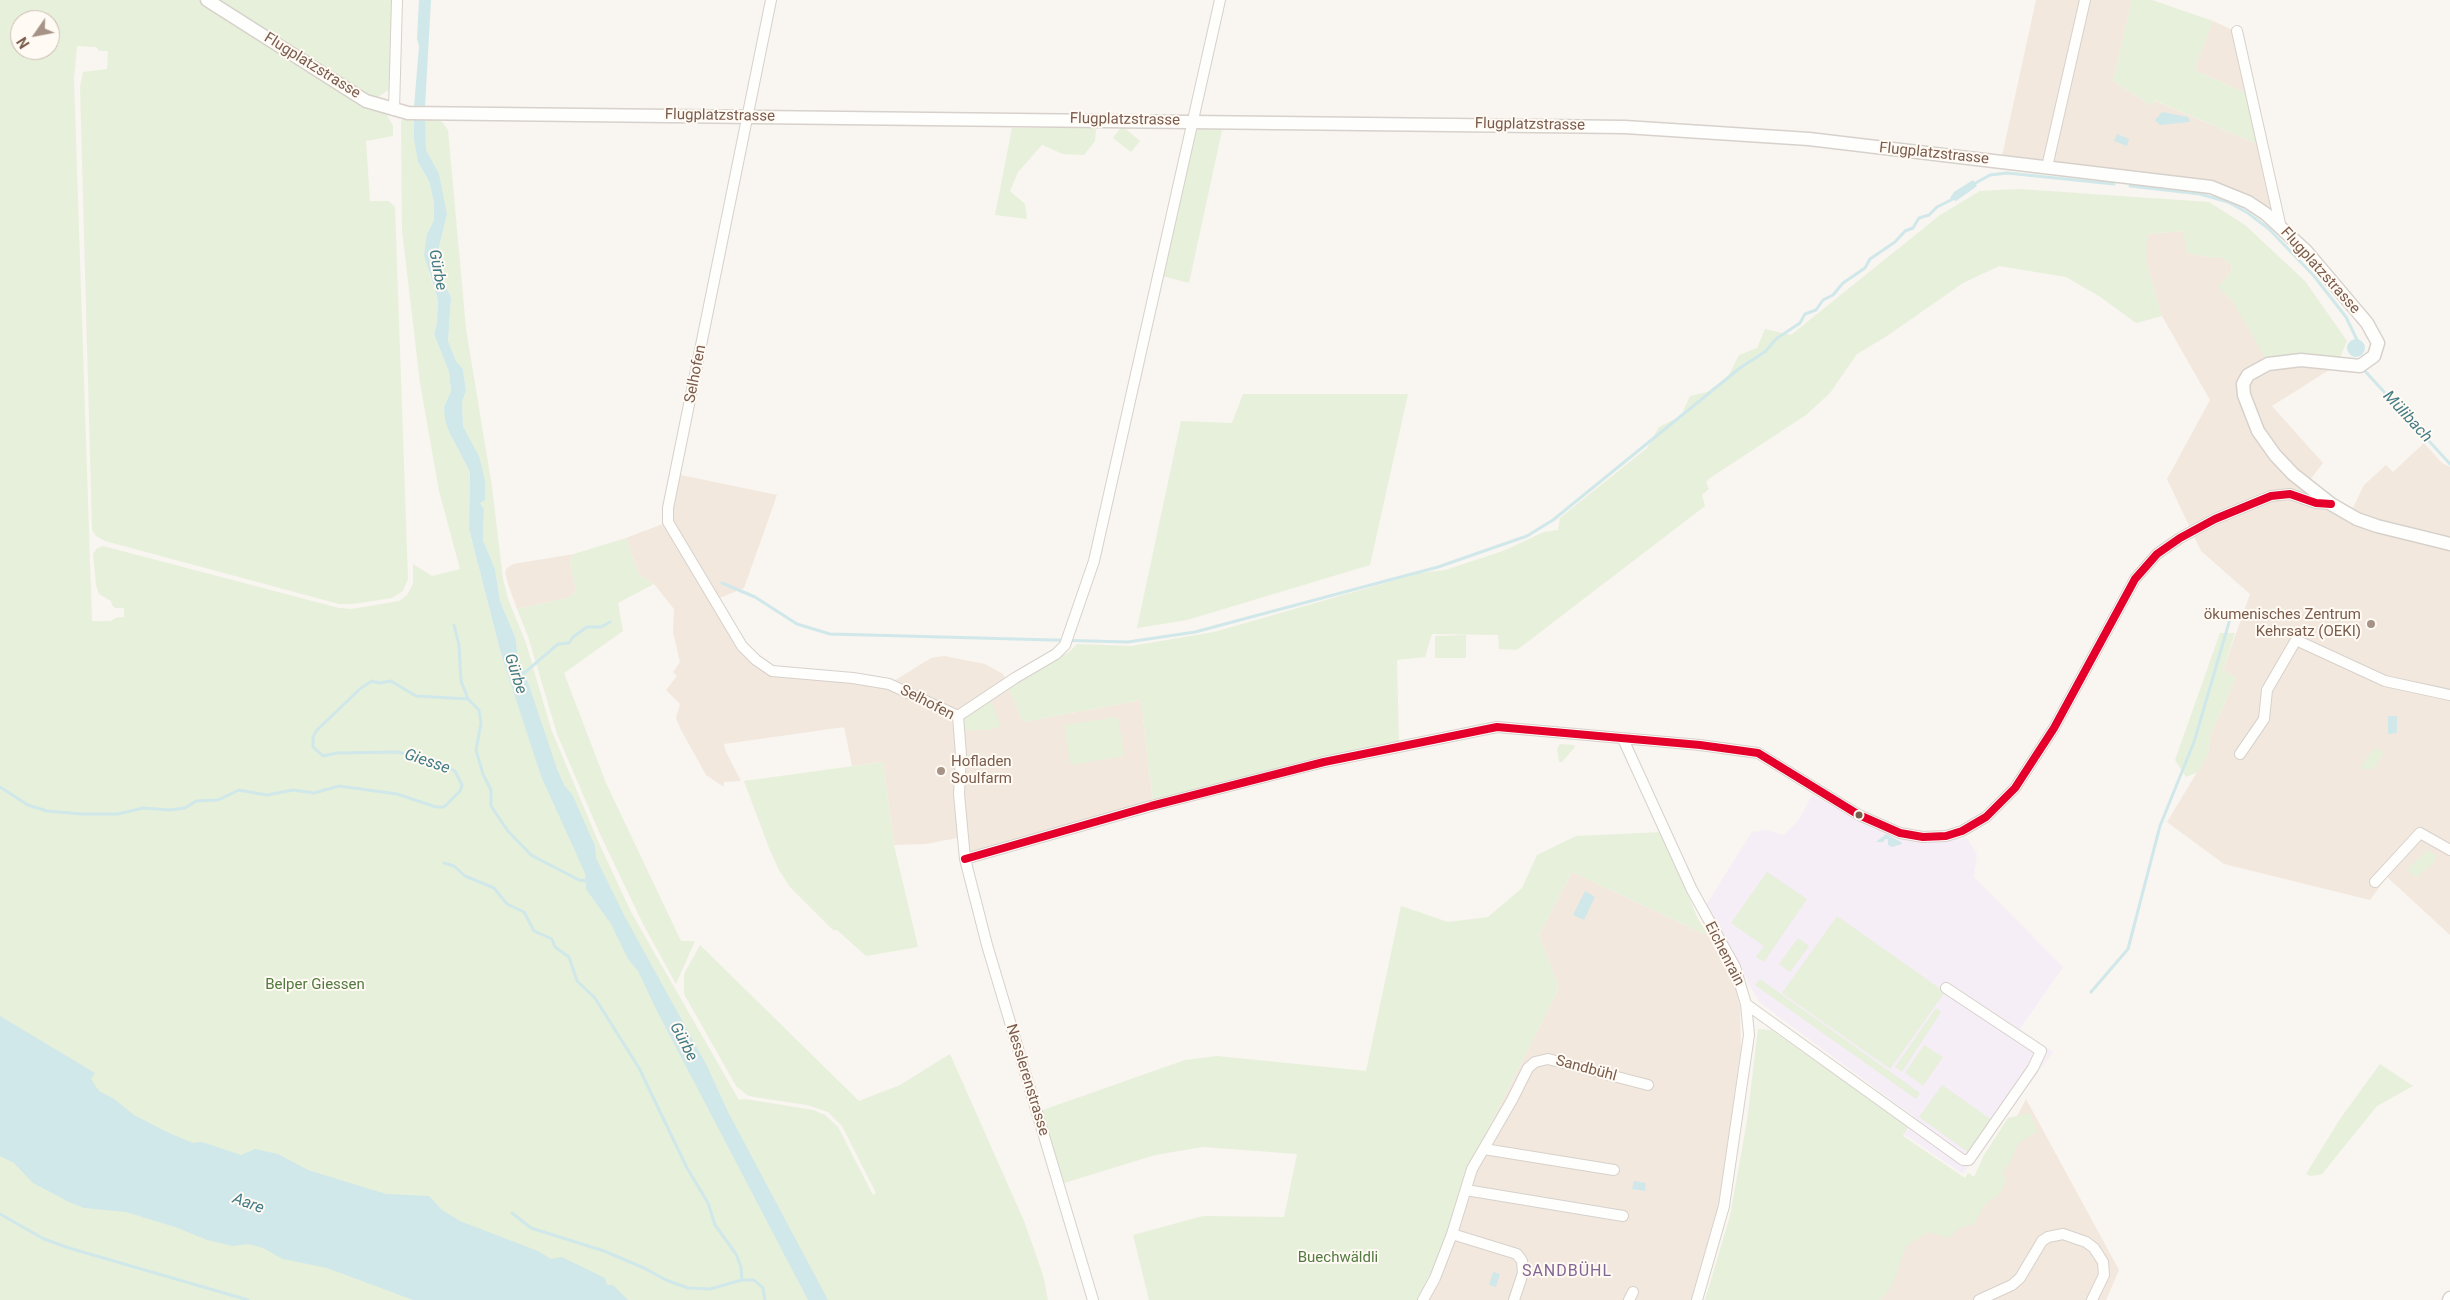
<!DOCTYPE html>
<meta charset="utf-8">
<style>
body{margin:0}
#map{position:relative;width:2450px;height:1300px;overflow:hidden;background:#f9f5f0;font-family:Roboto,sans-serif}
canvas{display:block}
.north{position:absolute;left:10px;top:10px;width:50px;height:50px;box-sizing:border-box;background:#fffaf3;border:1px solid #cabbb1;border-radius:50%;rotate:237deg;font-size:14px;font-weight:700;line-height:20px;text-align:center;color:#7a5c4d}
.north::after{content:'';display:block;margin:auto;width:18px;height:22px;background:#a69286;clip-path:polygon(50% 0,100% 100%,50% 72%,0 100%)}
</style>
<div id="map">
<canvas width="2450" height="1300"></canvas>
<div class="north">N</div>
</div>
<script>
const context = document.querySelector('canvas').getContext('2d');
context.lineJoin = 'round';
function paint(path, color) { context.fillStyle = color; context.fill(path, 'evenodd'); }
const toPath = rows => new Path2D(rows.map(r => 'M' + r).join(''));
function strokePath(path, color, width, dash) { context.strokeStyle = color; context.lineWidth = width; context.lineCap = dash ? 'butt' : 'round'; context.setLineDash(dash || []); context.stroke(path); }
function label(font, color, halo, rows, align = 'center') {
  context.font = font + ' Roboto,sans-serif'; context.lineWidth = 4; context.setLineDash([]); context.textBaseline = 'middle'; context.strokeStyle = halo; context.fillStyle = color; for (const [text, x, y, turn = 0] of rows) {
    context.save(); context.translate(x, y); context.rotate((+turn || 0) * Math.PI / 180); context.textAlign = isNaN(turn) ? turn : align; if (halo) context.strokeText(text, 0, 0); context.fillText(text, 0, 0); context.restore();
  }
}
const residential = toPath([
 [2036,0,2132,0,2113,81,2152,106,2153,100,2262,146,2278,215,2215,182,2002,156],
 [2213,21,2235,31,2250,95,2194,70],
 [2184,231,2187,253,2213,258,2222,257,2231,265,2232,271,2219,287,2233,302,2337,365,2272,406,2323,463,2309,481,2352,510,2364,485,2386,465,2393,472,2424,443,2442,463,2450,467,2450,935,2387,877,2370,900,2224,864,2167,822,2208,754,2210,735,2236,678,2223,670,2250,594,2201,551,2167,479,2210,400,2162,316,2146,262,2146,234],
 [676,474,777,495,744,588,715,600,742,646,772,671,889,684,931,658,944,656,985,664,1003,674,1023,722,1141,700,1153,801,965,859,962,837,926,844,894,845,883,762,852,766,844,727,724,744,725,750,741,781,724,782,724,787,706,775,681,730,676,718,680,704,666,690,677,676,673,672,680,662,673,632,674,609,654,584,639,575,626,538,668,522],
 [574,554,570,561,576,592,567,598,517,609,508,584,505,572,507,568,513,564],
 [1572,872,1709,936,1733,978,1740,1007,1741,1049,1720,1196,1709,1250,1693,1300,1418,1300,1447,1237,1468,1169,1559,988,1539,935],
 [2026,1099,2119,1270,2106,1300,1860,1300,1895,1226,1976,1194]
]);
const education = toPath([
 [1812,795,1869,826,1914,840,1967,838,1977,855,1974,877,2063,967,2020,1029,2053,1052,1963,1174,1902,1133,1913,1116,1759,1002,1706,905,1752,832,1767,830,1784,835,1798,821]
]);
const green = toPath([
 [0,0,200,0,364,104,386,113,393,126,393,136,366,141,370,201,389,201,395,207,408,579,403,591,392,598,353,604,339,604,105,541,96,536,92,530,80,87,83,72,107,69,108,51,99,51,96,47,77,46,74,79,92,621,111,621,115,618,124,617,124,608,115,608,112,605,111,601,99,594,96,585,93,554,96,549,103,546,339,608,352,609,399,601,407,595,413,584,413,564,432,576,460,569,439,491,420,383,402,230,401,122,403,117,414,117,414,140,418,162,429,181,434,203,434,220,427,234,429,274,438,300,437,323,434,334,449,372,451,391,444,407,449,432,470,472,469,529,501,654,529,738,547,741,525,673,518,661,516,639,500,601,495,569,483,540,484,509,480,503,479,456,463,426,462,402,466,391,463,369,456,361,448,341,451,298,440,270,439,247,447,214,426,150,425,117,438,117,448,130,466,329,492,487,503,579,508,599,526,643,551,729,598,841,631,912,739,1100,745,1099,813,1110,825,1115,838,1127,873,1195,876,1193,842,1126,828,1112,807,1105,754,1097,747,1095,736,1086,684,994,684,974,700,945,859,1101,900,1085,950,1054,1024,1221,1043,1275,1048,1300,0,1300],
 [20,20,50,20,50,50,20,50],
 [220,0,393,0,390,89,377,98,369,97],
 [2132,0,2152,0,2213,21,2194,70,2250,95,2262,146,2154,100,2152,106,2113,81],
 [1122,126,1140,141,1131,152,1113,138],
 [1201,126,1223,126,1189,283,1162,276,1193,135],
 [1012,128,1096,128,1095,141,1084,155,1063,154,1042,145,1018,172,1010,191,1025,204,1027,219,995,215],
 [2019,189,2209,202,2245,225,2305,281,2347,341,2337,365,2268,363,2233,302,2218,287,2232,271,2231,265,2222,257,2213,258,2187,253,2183,231,2147,234,2146,262,2162,316,2136,323,2099,296,2066,277,1999,266,1963,283,1887,336,1857,354,1830,393,1806,415,1710,478,1706,482,1709,489,1702,495,1705,506,1517,650,1499,649,1498,635,1432,634,1425,657,1397,660,1399,744,1153,801,1141,700,1023,722,1008,686,1069,652,1077,644,1131,646,1214,632,1420,573,1445,570,1503,551,1544,532,1558,530,1560,518,1647,448,1659,427,1681,416,1690,396,1707,392,1728,377,1739,355,1757,348,1765,329,1791,335,1940,215,1980,191],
 [1243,394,1408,394,1370,565,1187,620,1137,628,1181,421,1232,423],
 [626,538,639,575,654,584,618,603,623,631,564,673,606,783,681,941,695,941,676,984,643,924,599,832,557,734,528,636,517,609,567,598,576,592,570,561,574,554],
 [2220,633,2235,633,2223,670,2236,678,2210,735,2208,754,2198,772,2186,777,2175,760],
 [1466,635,1466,658,1435,658,1435,636],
 [990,699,1001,726,988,730,964,730,964,716],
 [1118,717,1124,756,1071,765,1064,725],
 [1560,744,1574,745,1575,747,1562,762,1559,762,1557,749],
 [2374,748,2384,752,2374,769,2359,769],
 [883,762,894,845,918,947,866,956,837,930,833,930,790,887,779,870,769,848,744,781],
 [1662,832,1698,919,1709,936,1572,872,1539,935,1559,988,1468,1169,1447,1237,1418,1300,1149,1300,1133,1235,1203,1216,1284,1217,1297,1154,1203,1147,1155,1155,1061,1184,1040,1111,1185,1060,1217,1056,1366,1071,1401,906,1448,922,1488,917,1522,888,1537,855,1576,836],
 [2427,850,2436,855,2435,861,2416,878,2407,870],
 [1767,872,1807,899,1764,962,1756,957,1764,946,1731,923],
 [1837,916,1945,992,1890,1069,1782,993],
 [1798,938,1809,946,1790,972,1779,964],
 [1760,979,1920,1093,1916,1099,1755,985],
 [1936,1008,1941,1012,1902,1072,1895,1067],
 [1758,1029,1771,1030,1909,1126,1903,1136,1965,1178,1968,1173,1974,1177,1984,1155,2008,1118,2030,1113,2037,1131,2018,1144,2011,1161,2003,1172,2006,1181,2000,1194,1985,1204,1974,1224,1960,1228,1948,1238,1929,1232,1906,1246,1892,1286,1880,1300,1705,1300,1730,1216,1747,1121],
 [1924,1045,1943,1057,1923,1086,1905,1073],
 [2380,1064,2413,1086,2377,1106,2322,1174,2311,1176,2306,1174,2340,1119],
 [1942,1085,1992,1120,1969,1153,1919,1117]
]);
const water = toPath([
 [419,0,431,0,425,107,426,150,439,174,447,214,439,247,440,270,451,298,448,341,456,361,463,369,466,391,462,402,463,426,479,456,485,481,485,500,480,503,484,509,483,540,495,569,500,601,516,639,518,661,525,673,557,769,564,785,573,796,595,846,596,858,625,917,706,1064,728,1112,828,1300,808,1300,656,1009,638,971,628,959,611,924,586,889,585,873,541,776,501,654,469,529,470,472,449,432,445,419,444,407,451,391,449,372,434,334,437,323,438,300,424,255,427,234,434,220,434,203,429,181,418,162,414,140,414,107,419,46,417,39],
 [2162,112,2188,117,2190,122,2160,125,2155,120],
 [2117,134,2129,139,2127,146,2114,141],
 [1973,180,1977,186,1973,189,1956,201,1950,198,1954,192],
 '2347 348a9 9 0 1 1 18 0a9 9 0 1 1-18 0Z',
 [2388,716,2397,716,2397,733,2388,734],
 [1886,834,1901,842,1902,844,1892,847,1888,845,1888,839,1885,839,1883,842,1876,842],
 [1585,891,1595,897,1584,920,1573,915],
 [0,1016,95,1073,91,1079,99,1091,114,1099,134,1115,169,1133,193,1143,202,1142,241,1155,255,1149,278,1154,308,1170,386,1194,429,1196,442,1210,460,1221,538,1251,551,1259,562,1257,605,1278,607,1285,613,1285,628,1300,413,1300,327,1268,283,1259,263,1248,248,1244,233,1246,207,1240,178,1228,126,1212,84,1208,69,1202,33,1183,14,1163,0,1156],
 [1634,1181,1646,1183,1645,1191,1632,1189],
 [1493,1272,1500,1274,1496,1287,1489,1285]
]);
const stream = toPath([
 [1972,185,1990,175,2007,173,2114,184],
 [2130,186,2200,194,2228,202,2248,213,2269,229,2314,276,2346,317,2358,342],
 [2364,370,2450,464],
 [722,583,755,597,797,624,830,634,1128,642,1195,632,1438,567,1527,536,1553,520,1740,368,1766,351,1776,339,1800,323,1805,314,1816,310,1823,300,1833,295,1843,283,1865,268,1870,259,1895,242,1905,231,1913,228,1919,218,1929,215,1937,207,1955,198],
 [454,625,459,645,461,681,468,699],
 [522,675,558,644,569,643,573,637,587,627,601,627,610,622],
 [0,787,28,805,47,811,82,814,118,814,143,808,170,810,185,808,196,801,218,800,239,790,267,795,293,790,314,793,339,786,397,794,436,807,444,807,460,791,462,785,455,771,439,763,398,752,337,753,323,756,313,747,313,738,316,731,361,688,372,681,379,683,391,681,416,696,468,699,479,710,481,723,476,750,483,774,491,790,491,806,508,831,531,855,579,880,589,881],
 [444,863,454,866,465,876,494,888,507,904,524,912,534,931,552,939,555,947,569,957,577,981,595,998,639,1068,687,1168,708,1203,715,1225,736,1254,741,1267,742,1280],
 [2091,992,2128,949,2160,826,2194,742,2230,619],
 [512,1213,531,1228,604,1251,644,1268,666,1280,688,1288,710,1289,742,1280,754,1280,763,1288,765,1300],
 [0,1214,44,1239,69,1248,248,1300]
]);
const minor = toPath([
 [771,0,668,508,668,522,742,646,756,660,772,671,853,678,889,684,958,716],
 [2237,31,2281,228],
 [394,110,397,0],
 [2047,167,2085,0],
 [958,716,1015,678,1056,654,1065,645,1094,561,1220,0],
 [958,716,961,755,959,794,965,859,987,945,1093,1300],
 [1623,739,1692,890,1735,967,1746,1004,1749,1035,1724,1206,1697,1300],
 [2240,754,2264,719,2267,690,2296,640,2385,681,2450,695],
 [965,859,1151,806,1324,762,1497,727,1700,745,1758,753,1859,815,1900,833,1923,837,1946,836,1962,831,1986,817,2015,788,2054,728,2135,579,2157,554,2180,538,2215,519,2271,496,2290,494,2316,503,2331,504],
 [2375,882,2420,833,2450,850],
 [1746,1004,1963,1160,1969,1160,2033,1068,2041,1051,1946,988],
 [1484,1149,1614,1170],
 [1466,1190,1623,1216],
 [1452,1234,1517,1254,1522,1261,1523,1273,1514,1300],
 [1423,1300,1435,1278,1452,1234,1472,1169,1512,1100,1528,1068,1535,1062,1548,1059,1648,1085],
 [1629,1300,1633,1292],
 [1979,1300,2012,1285,2020,1278,2042,1241,2048,1237,2063,1234,2086,1242,2094,1248,2103,1262,2104,1275,2092,1300]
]);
const tertiary = toPath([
 [207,0,366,101,408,113,1625,127,1809,139,2211,187,2248,202,2266,214,2306,251,2367,323,2378,343,2374,356,2360,366,2301,360,2268,364,2248,375,2243,384,2244,395,2258,431,2275,455,2293,474,2331,504,2357,519,2377,526,2450,544],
 [2449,1300,2450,1298]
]);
const bus1 = toPath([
 [965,859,1151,806,1324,762,1497,727,1700,745,1758,753,1859,815,1900,833,1923,837,1946,836,1962,831,1986,817,2015,788,2054,728,2135,579,2157,554,2180,538,2215,519,2271,496,2290,494,2316,503,2331,504]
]);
const markers = [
 [2371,624,5,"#a69286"],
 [941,771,5,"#a69286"],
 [1859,815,4.5,"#7a5c4d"]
];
const streetNames = [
 ["Flugplatzstrasse",312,66,32],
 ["Flugplatzstrasse",720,116,1],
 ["Flugplatzstrasse",1125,120,1],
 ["Flugplatzstrasse",1530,125,1],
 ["Flugplatzstrasse",1934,154,6],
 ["Flugplatzstrasse",2320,271,48],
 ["Selhofen",696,374,-79],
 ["Selhofen",927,703,27],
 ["Eichenrain",1724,954,63],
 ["Sandbühl",1586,1069,15],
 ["Nesslerenstrasse",1027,1080,73]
];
const poiNames = [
 ["ökumenisches Zentrum",2361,615],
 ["Kehrsatz (OEKI)",2361,632],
 ["Hofladen",951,762,"left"],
 ["Soulfarm",951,779,"left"]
];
const parkNames = [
 ["Belper Giessen",315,985],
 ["Buechwäldli",1338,1258]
];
const waterNames = [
 ["Gürbe",437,270,79],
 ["Mülibach",2407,417,47],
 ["Gürbe",515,674,72],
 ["Giesse",427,762,19],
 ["Gürbe",683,1042,62],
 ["Aare",248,1204,20]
];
const neighbourhoodNames = [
 ["SANDBÜHL",1567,1272]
];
paint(residential, '#f2e8de');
paint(education, '#f6eef6');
paint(green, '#e7f0db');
paint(water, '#d0e8ea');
strokePath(stream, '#d0e8ea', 3);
strokePath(minor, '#d7d1cb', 12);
strokePath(tertiary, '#d7d1cb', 15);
strokePath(minor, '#fefefd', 10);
strokePath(tertiary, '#fefefd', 12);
strokePath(bus1, '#e4002b', 8);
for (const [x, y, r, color] of markers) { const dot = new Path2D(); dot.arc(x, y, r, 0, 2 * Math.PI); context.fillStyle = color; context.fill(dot); strokePath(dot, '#fffaf3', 2); }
label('15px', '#7a5c4d', '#fffaf3', streetNames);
label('15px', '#7a5c4d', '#fffaf3', poiNames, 'right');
label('15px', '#537a41', '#fffaf3', parkNames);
label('italic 16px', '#437c86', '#fffaf3', waterNames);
context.letterSpacing = '1px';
label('16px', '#846695', '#fffaf3', neighbourhoodNames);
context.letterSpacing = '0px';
</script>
